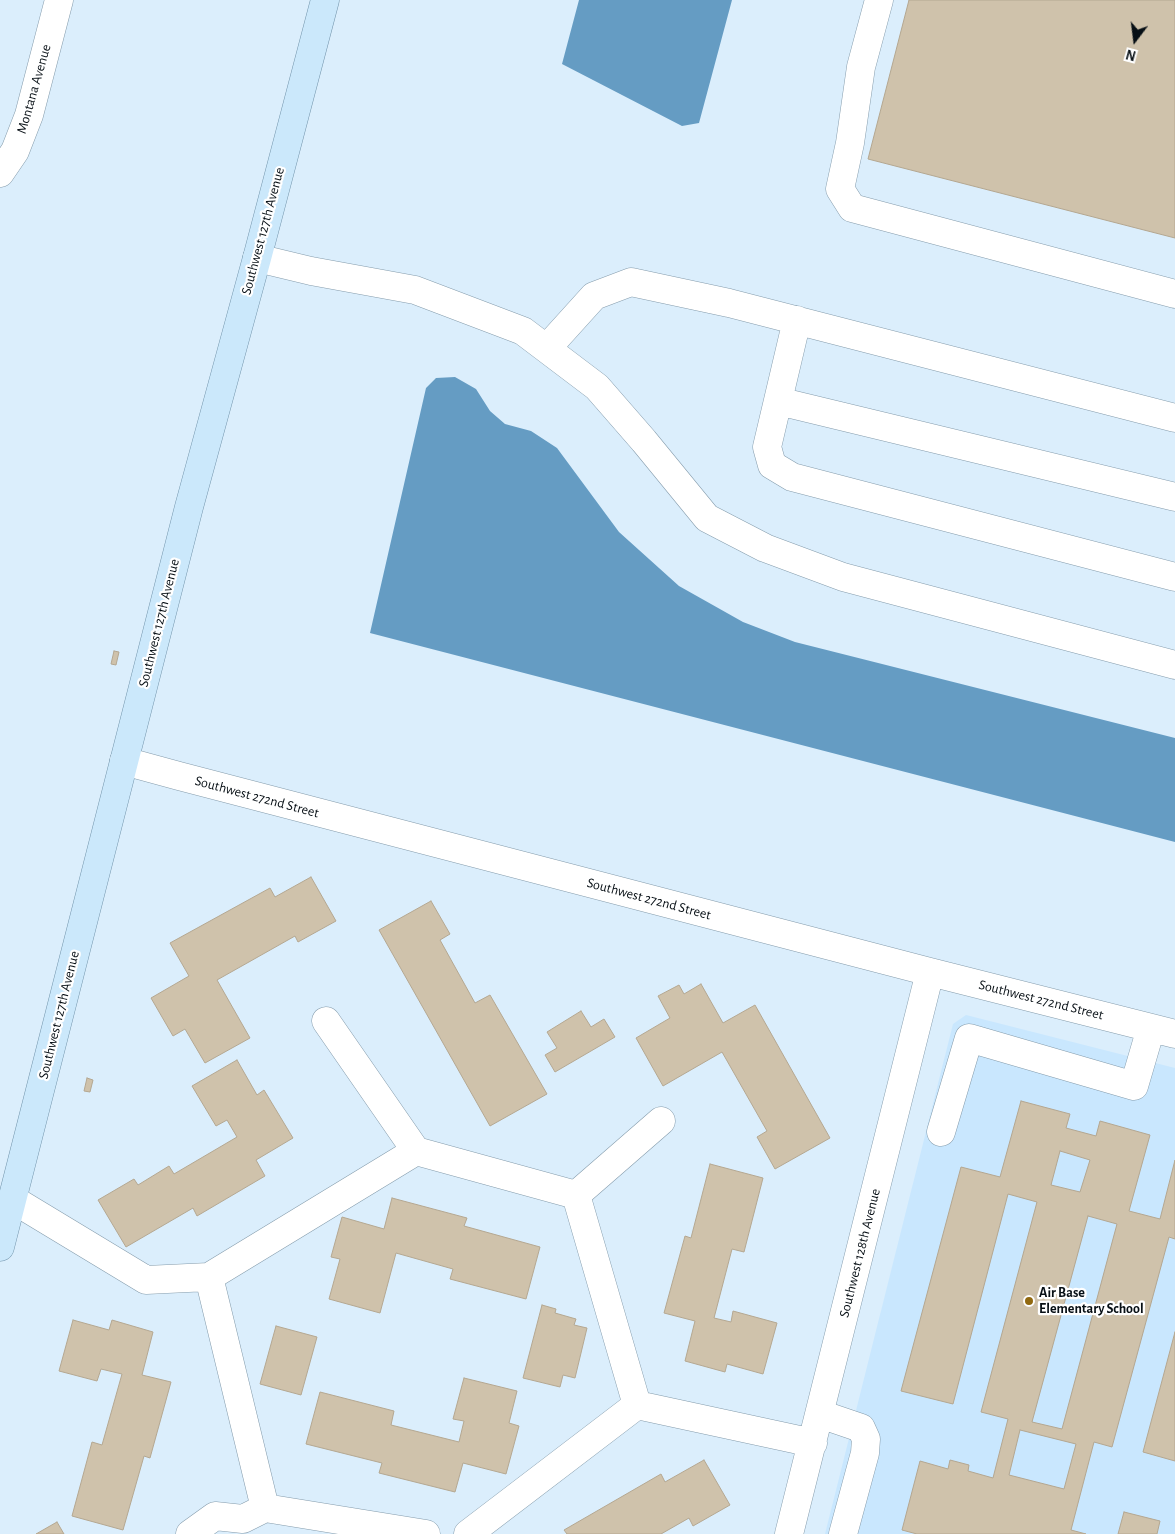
<!DOCTYPE html>
<style>
body{margin:0}
#map{position:relative;width:1175px;height:1534px;overflow:hidden;background:#dbeefc;font-family:"Alegreya Sans",sans-serif}
canvas{display:block}
.north{position:absolute;left:1110px;top:15px;width:50px;height:50px;-webkit-text-stroke:4px #fff;paint-order:stroke;rotate:195deg;font-size:14px;font-weight:700;line-height:20px;text-align:center;color:#070f15}
.north::after{content:'';display:block;margin:auto;width:18px;height:22px;background:#070f15;clip-path:polygon(50% 0,100% 100%,50% 72%,0 100%)}
</style>
<div id="map">
<canvas width="1175" height="1534"></canvas>
<div class="north">N</div>
</div>
<script>
const context = document.querySelector('canvas').getContext('2d');
context.lineJoin = 'round';
function paint(path, color) { context.fillStyle = color; context.fill(path, 'evenodd'); }
const toPath = rows => new Path2D(rows.map(r => 'M' + r).join(''));
function strokePath(path, color, width, dash) { context.strokeStyle = color; context.lineWidth = width; context.lineCap = dash ? 'butt' : 'round'; context.setLineDash(dash || []); context.stroke(path); }
function label(font, color, halo, rows, align = 'center') {
  context.font = font + ' "Alegreya Sans",sans-serif'; context.lineWidth = 4.5; context.setLineDash([]); context.textBaseline = 'middle'; context.strokeStyle = halo; context.fillStyle = color; for (const [text, x, y, turn = 0] of rows) {
    context.save(); context.translate(x, y); context.rotate((+turn || 0) * Math.PI / 180); context.textAlign = isNaN(turn) ? turn : align; if (halo) context.strokeText(text, 0, 0); context.fillText(text, 0, 0); context.restore();
  }
}
const built = toPath([
 [966,1015,1175,1068,1175,1534,825,1534,953,1024]
]);
const water = toPath([
 [579,0,732,0,699,123,682,126,562,64],
 [455,377,476,389,490,411,505,424,531,431,557,448,619,532,679,586,743,622,795,642,1175,738,1175,842,370,633,426,388,436,378]
]);
const building = toPath([
 [909,0,1175,0,1175,238,868,159,909,0],
 [114,651,119,652,116,665,111,664,114,651],
 [311,877,336,921,298,942,295,936,217,980,250,1038,205,1063,185,1029,173,1036,151,998,189,976,170,943,270,888,275,897,311,877],
 [431,901,450,934,440,940,475,1003,490,995,547,1094,490,1126,379,930,431,901],
 [701,984,723,1023,755,1005,830,1138,775,1169,757,1137,767,1131,722,1052,663,1086,636,1038,670,1018,658,996,679,985,684,994,701,984],
 [581,1011,591,1027,604,1019,615,1037,555,1072,545,1055,557,1048,547,1032,581,1011],
 [237,1060,257,1095,264,1090,293,1138,256,1160,265,1176,197,1216,193,1208,126,1247,98,1200,134,1179,138,1185,169,1166,174,1174,237,1137,227,1120,216,1126,192,1086,237,1060],
 [87,1078,93,1080,90,1092,84,1091,87,1078],
 [1021,1101,1070,1114,1066,1128,1096,1136,1100,1121,1150,1135,1129,1211,1160,1219,1175,1160,1175,1239,1169,1237,1112,1447,1094,1442,1071,1530,1086,1534,917,1534,902,1530,920,1461,948,1469,950,1460,969,1465,968,1471,993,1478,1008,1419,981,1412,1037,1202,1008,1194,953,1404,901,1391,961,1167,1000,1177,1021,1101],
 [1060,1151,1090,1160,1080,1192,1051,1185,1060,1151],
 [1088,1216,1117,1224,1062,1429,1032,1422,1088,1216],
 [1020,1430,1076,1444,1064,1489,1009,1475,1020,1430],
 [710,1164,763,1178,744,1252,732,1249,714,1318,731,1322,733,1311,777,1323,763,1374,727,1364,725,1372,685,1361,695,1321,664,1313,685,1236,691,1238,710,1164],
 [392,1198,467,1218,464,1226,540,1247,526,1299,450,1279,453,1269,396,1253,380,1313,329,1299,340,1259,331,1257,342,1217,384,1229,392,1198],
 [542,1305,556,1309,555,1313,576,1319,574,1325,587,1328,575,1378,563,1375,560,1387,523,1378,542,1305],
 [73,1320,109,1330,112,1320,153,1332,142,1375,171,1382,150,1458,144,1456,123,1530,72,1516,92,1442,102,1445,122,1374,101,1369,97,1381,59,1371,73,1320],
 [276,1326,317,1337,301,1395,260,1384,276,1326],
 [1175,1332,1175,1461,1143,1452,1175,1332],
 [464,1378,517,1391,509,1423,519,1426,506,1474,463,1463,455,1492,379,1473,382,1463,306,1444,320,1392,394,1411,391,1425,459,1442,464,1421,453,1419,464,1378],
 [704,1460,730,1505,693,1526,689,1518,661,1534,567,1534,564,1530,661,1474,665,1482,704,1460],
 [1124,1512,1160,1521,1157,1534,1118,1534,1124,1512],
 [57,1522,64,1534,36,1534,57,1522]
]);
const minor = toPath([
 [879,0,861,67,850,143,840,189,852,208,1175,294],
 [0,173,15,151,29,115,59,0],
 [257,258,311,271,415,290,523,331,597,387,644,441,707,518,765,548,843,577,1175,665],
 [797,320,767,447,772,465,792,477,1175,577],
 [547,348,594,296,631,282,729,303,1175,418],
 [778,401,1175,497],
 [124,761,179,776,930,972,1175,1034],
 [326,1021,416,1151,576,1195,661,1121],
 [941,1132,969,1038,1134,1086,1151,1028],
 [576,1195,637,1405],
 [12,1199,146,1280,209,1277,416,1151],
 [820,1414,861,1428,866,1439,865,1453,843,1534],
 [265,1508,426,1534],
 [190,1534,215,1516,243,1519,265,1508,209,1277],
 [468,1534,637,1405,813,1443],
 [789,1534,930,972]
]);
const major = toPath([
 [0,1247,189,507,257,258,325,0]
]);
const markers = [
 [1029,1301,5,"#916910"]
];
const streetNames = [
 ["Montana Avenue",34,89,-74],
 ["Southwest 127th Avenue",263,231,-75],
 ["Southwest 127th Avenue",159,623,-76],
 ["Southwest 272nd Street",257,797,15],
 ["Southwest 272nd Street",649,899,15],
 ["Southwest 272nd Street",1041,1000,14],
 ["Southwest 127th Avenue",59,1015,-76],
 ["Southwest 128th Avenue",860,1253,-76]
];
const poiNames = [
 ["Air Base",1039,1293],
 ["Elementary School",1039,1309]
];
paint(built, '#c9e7fe');
paint(water, '#659cc3');
paint(building, '#cfc2ab');
strokePath(building, '#b4a791', 1);
strokePath(minor, '#859cac', 29);
strokePath(major, '#7092a9', 29);
strokePath(minor, '#fff', 28);
strokePath(major, '#cbe8fb', 28);
for (const [x, y, r, color] of markers) { const dot = new Path2D(); dot.arc(x, y, r, 0, 2 * Math.PI); context.fillStyle = color; context.fill(dot); strokePath(dot, '#fff', 2); }
label('14px', '#070f15', '#fff', streetNames);
label('bold 14px', '#070f15', '#fff', poiNames, 'left');
</script>
